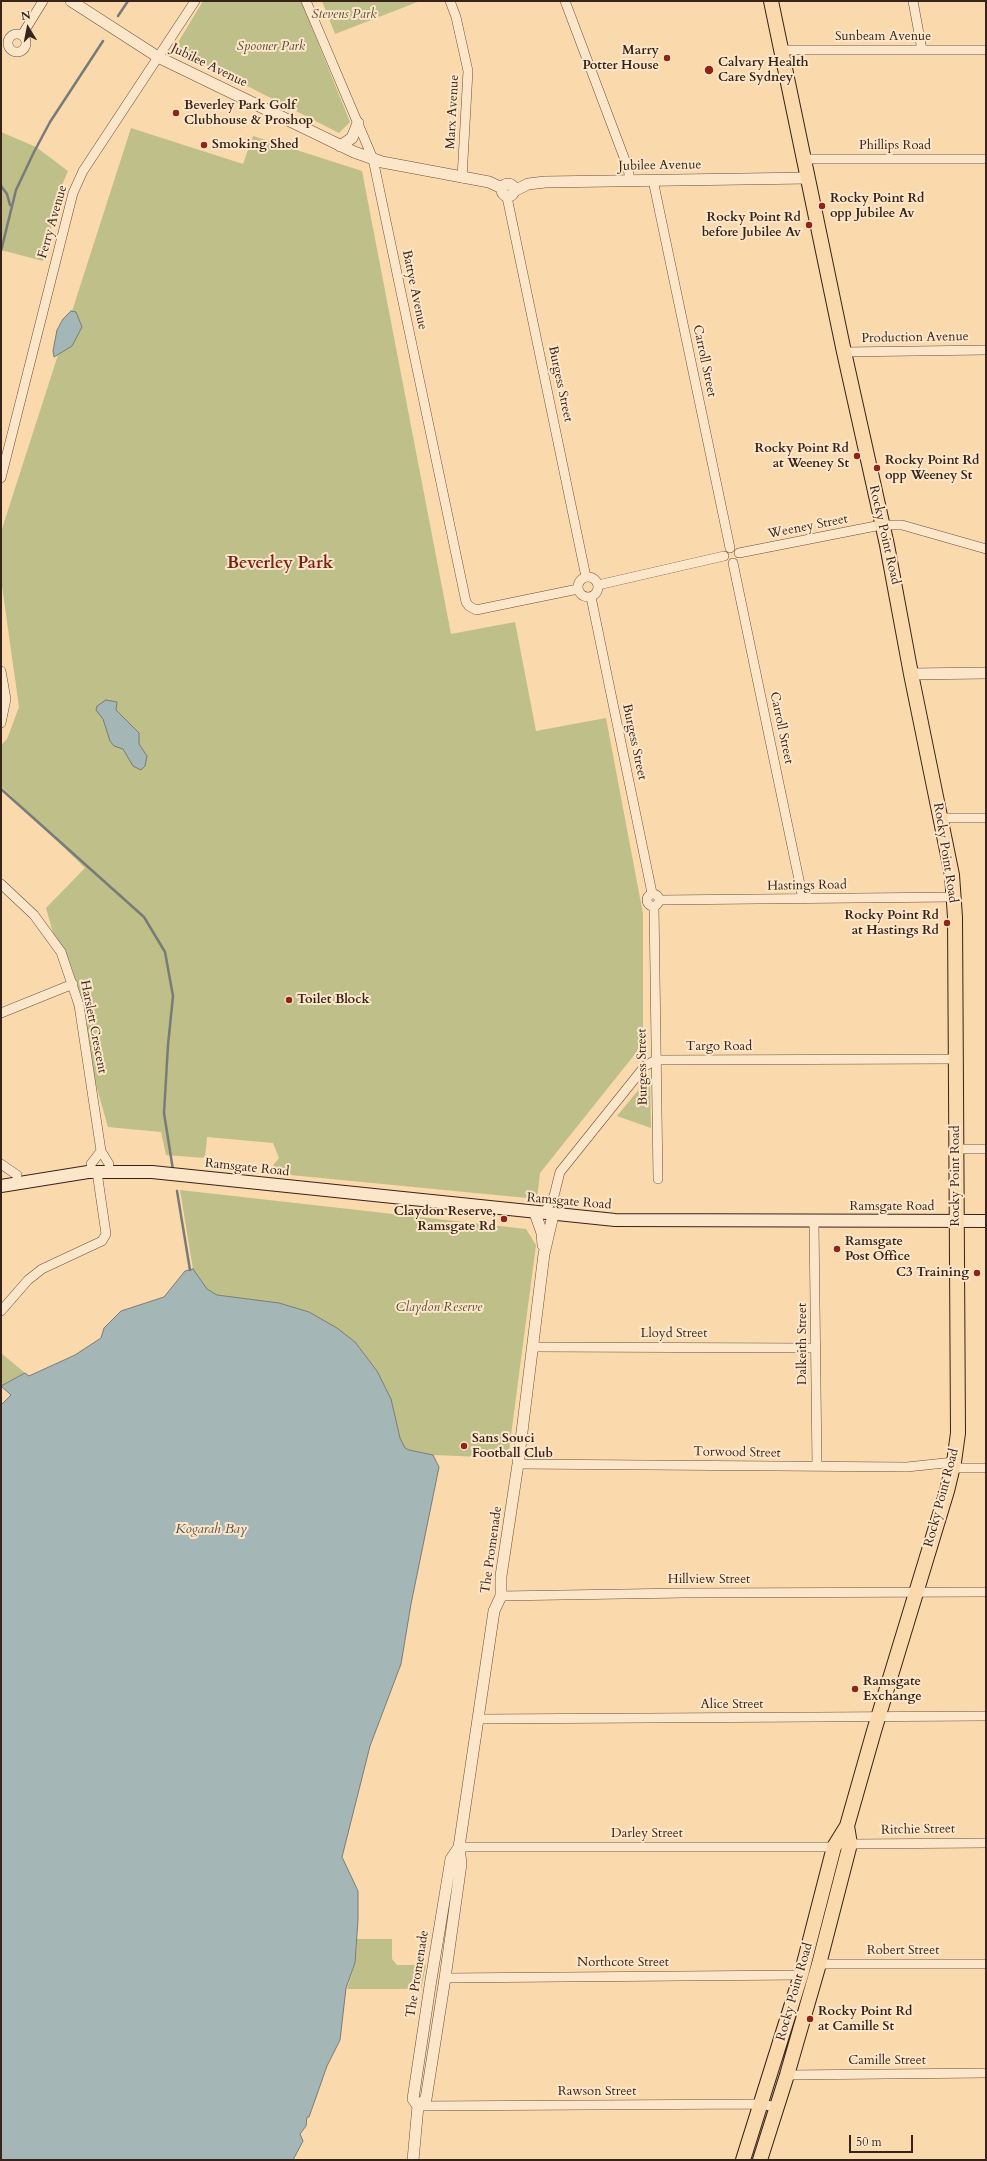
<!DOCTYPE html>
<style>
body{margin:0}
#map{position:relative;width:987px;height:2161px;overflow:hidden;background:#fad9ac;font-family:Cardo,serif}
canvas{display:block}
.frame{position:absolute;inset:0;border:2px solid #37231a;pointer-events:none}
.north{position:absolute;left:8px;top:8px;width:40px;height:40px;-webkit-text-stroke:3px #fce6c9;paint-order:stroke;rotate:350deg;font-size:11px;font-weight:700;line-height:16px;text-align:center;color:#37231a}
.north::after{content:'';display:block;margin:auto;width:14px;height:18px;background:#37231a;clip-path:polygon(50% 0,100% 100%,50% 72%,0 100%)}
.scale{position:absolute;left:849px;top:2135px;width:64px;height:18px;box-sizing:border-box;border:2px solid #37231a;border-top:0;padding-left:5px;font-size:12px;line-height:14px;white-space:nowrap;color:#37231a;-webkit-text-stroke:3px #fce6c9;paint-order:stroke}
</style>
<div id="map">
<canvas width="987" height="2161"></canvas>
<div class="frame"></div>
<div class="north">N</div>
<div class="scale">50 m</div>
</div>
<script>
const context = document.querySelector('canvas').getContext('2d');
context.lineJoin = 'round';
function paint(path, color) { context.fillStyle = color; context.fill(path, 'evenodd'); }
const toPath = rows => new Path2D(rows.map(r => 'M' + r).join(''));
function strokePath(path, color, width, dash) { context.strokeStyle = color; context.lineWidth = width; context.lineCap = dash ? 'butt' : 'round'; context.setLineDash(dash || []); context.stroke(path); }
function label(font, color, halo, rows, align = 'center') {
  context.font = font + ' Cardo,serif'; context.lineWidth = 4; context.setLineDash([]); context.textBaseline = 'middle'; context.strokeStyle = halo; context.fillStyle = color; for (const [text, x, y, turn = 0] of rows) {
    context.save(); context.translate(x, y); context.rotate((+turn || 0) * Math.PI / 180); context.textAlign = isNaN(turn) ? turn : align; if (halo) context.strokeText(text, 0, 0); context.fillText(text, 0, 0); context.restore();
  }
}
const green = toPath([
 [203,1,301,1,350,122,339,133,179,51,176,46],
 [322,1,420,1,335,34],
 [131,128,243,164,253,136,362,171,451,634,515,622,536,731,606,718,643,914,643,1044,540,1173,537,1199,270,1173,271,1168,279,1158,273,1143,207,1137,205,1158,166,1155,161,1132,108,1127,46,908,85,868,1,786,1,745,7,739,19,707,1,579,1,532],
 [1,132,36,147,68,171,60,190,43,261,1,250],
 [650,1076,651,1128,617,1116],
 [180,1190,526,1229,536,1245,508,1458,433,1455,409,1450,405,1448,400,1438,391,1399,377,1371,355,1342,308,1312,279,1303,217,1295,207,1289,193,1269],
 [1,1353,25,1373,1,1386],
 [357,1939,392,1939,392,1959,397,1965,426,1965,421,1989,347,1989,355,1964]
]);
const water = toPath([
 [71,311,76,312,82,327,72,346,54,357,53,351,57,330,63,319,71,311],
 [106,700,117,702,116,710,139,733,139,744,147,756,145,766,141,770,133,766,123,749,114,746,110,741,103,719,96,710,97,706,106,700],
 [193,1269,207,1289,217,1295,279,1303,309,1312,337,1328,355,1342,377,1371,391,1399,400,1438,405,1448,409,1450,433,1455,439,1467,411,1604,401,1664,370,1746,342,1857,358,1891,358,1920,355,1963,346,1988,340,2040,327,2066,309,2117,307,2117,306,2126,300,2134,303,2141,293,2160,1,2160,1,1405,11,1395,1,1386,25,1373,29,1376,75,1355,101,1338,104,1328,121,1311,164,1297,185,1271,193,1269]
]);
const stream = toPath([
 [118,16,128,1],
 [1,186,7,194,10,205],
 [1,251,16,190,34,152,50,122,103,41],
 [1,789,144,917,165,952,173,996,168,1045,164,1113,173,1170],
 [177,1191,190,1270]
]);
const minor = toPath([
 [306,1,373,159,466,602,469,606,476,610,578,589],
 [450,1,456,17,468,71,462,178],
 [565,1,628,168,630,181],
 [913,1,922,50],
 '8 43a9 9 0 1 1 18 0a9 9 0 1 1-18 0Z',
 [22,35,43,1],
 [781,50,986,50],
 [804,159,986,159],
 [653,180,730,548],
 [507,197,586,577],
 [844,352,986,350],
 [1,478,73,193,83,171,195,1],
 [739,553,881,525,902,525,986,549],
 [733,563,803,899],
 '578 587a10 10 0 1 1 20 0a10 10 0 1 1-20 0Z',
 [598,585,724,556],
 [591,597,652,893],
 [1,671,6,699,1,723],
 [941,818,986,818],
 [1,884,34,915,61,952,79,1005,101,1151,109,1164],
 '647 900a6 6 0 1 1 12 0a6 6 0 1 1-12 0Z',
 [660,900,954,897],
 [654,906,658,1179],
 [1,1013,73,984],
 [956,1149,986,1149],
 [1,1164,17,1175],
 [91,1164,101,1151],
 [544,1214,554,1196,560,1172,645,1066,656,1060,956,1059],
 [814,1222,817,1466],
 [1,1311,28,1280,42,1269,102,1241,106,1234,97,1172],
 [533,1347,816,1348],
 [518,1464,907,1467,954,1462],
 [953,1468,986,1468],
 [501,1596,684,1593,986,1592],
 [479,1719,986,1716],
 [850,1844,986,1843],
 [459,1847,834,1847],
 [819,1964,986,1964],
 [445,1978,801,1975],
 [787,2075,986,2073],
 [418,2106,761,2104,776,2107]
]);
const tertiary = toPath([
 [71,1,158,57,354,152,382,162,489,182,502,188],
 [340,146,352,138,358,123],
 '502 190a6 6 0 1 1 12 0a6 6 0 1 1-12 0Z',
 [514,191,528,184,545,182,808,178],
 [911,674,986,673],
 [535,1213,542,1233,543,1245],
 [418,2106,413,2099,430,1986,451,1859,459,1847],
 [413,2160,418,2106,426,2099,445,1978,461,1864,459,1847,494,1611,501,1596,501,1576,518,1464,544,1254,553,1215]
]);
const secondary = toPath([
 [1,1186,88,1172,152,1172,615,1220,986,1221]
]);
const primary = toPath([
 [743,2160,801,1975,834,1847,847,1826,874,1731,947,1491,954,1462,958,1433,955,917,952,875,911,674,887,545,844,352,771,1],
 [760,2160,787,2075,819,1964,850,1844,847,1826]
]);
const markers = [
 [667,58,4,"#8f2418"],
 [709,70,5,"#8f2418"],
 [176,113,4,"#8f2418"],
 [204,145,4,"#8f2418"],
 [822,206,4,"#8f2418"],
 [809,225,4,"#8f2418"],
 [857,456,4,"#8f2418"],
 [877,468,4,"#8f2418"],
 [947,923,4,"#8f2418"],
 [289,1000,4,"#8f2418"],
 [504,1219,4,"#8f2418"],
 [837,1249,4,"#8f2418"],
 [977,1273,4,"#8f2418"],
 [464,1446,4,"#8f2418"],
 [855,1689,4,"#8f2418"],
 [810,2019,4,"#8f2418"]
];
const parkNames = [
 ["Stevens Park",344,15],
 ["Spooner Park",271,47],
 ["Claydon Reserve",439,1308]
];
const streetNames = [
 ["Sunbeam Avenue",883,37],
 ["Jubilee Avenue",209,66,26],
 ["Marx Avenue",453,112,-87],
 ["Phillips Road",895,146],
 ["Jubilee Avenue",660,166,-1],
 ["Ferry Avenue",53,222,-74],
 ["Battye Avenue",414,290,78],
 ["Production Avenue",915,338,-1],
 ["Carroll Street",704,361,78],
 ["Burgess Street",560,384,78],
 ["Weeney Street",808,527,-11],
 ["Rocky Point Road",884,535,77],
 ["Carroll Street",781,728,78],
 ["Burgess Street",634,742,78],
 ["Rocky Point Road",945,853,81],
 ["Hastings Road",807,886,-1],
 ["Harslett Crescent",93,1027,79],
 ["Targo Road",719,1047],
 ["Burgess Street",643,1067,-91],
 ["Ramsgate Road",247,1168,6],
 ["Rocky Point Road",956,1176,-90],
 ["Ramsgate Road",569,1202,5],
 ["Ramsgate Road",892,1207],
 ["Lloyd Street",674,1334],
 ["Dalkeith Street",803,1344,-90],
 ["Torwood Street",737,1453,1],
 ["Rocky Point Road",942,1498,-75],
 ["The Promenade",492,1550,-82],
 ["Hillview Street",709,1580],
 ["Alice Street",732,1705],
 ["Ritchie Street",918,1830,-1],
 ["Darley Street",647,1834],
 ["Robert Street",903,1951],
 ["Northcote Street",623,1963],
 ["The Promenade",418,1974,-81],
 ["Rocky Point Road",795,1992,-74],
 ["Camille Street",887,2061],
 ["Rawson Street",597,2092]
];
const poiNames = [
 ["Marry",659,51,"right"],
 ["Potter House",659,66,"right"],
 ["Calvary Health",718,63],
 ["Care Sydney",718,78],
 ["Beverley Park Golf",184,106],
 ["Clubhouse & Proshop",184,121],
 ["Smoking Shed",212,145],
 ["Rocky Point Rd",830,199],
 ["opp Jubilee Av",830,214],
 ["Rocky Point Rd",801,218,"right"],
 ["before Jubilee Av",801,233,"right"],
 ["Rocky Point Rd",849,449,"right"],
 ["at Weeney St",849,464,"right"],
 ["Rocky Point Rd",885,461],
 ["opp Weeney St",885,476],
 ["Rocky Point Rd",939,916,"right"],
 ["at Hastings Rd",939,931,"right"],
 ["Toilet Block",297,1000],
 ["Claydon Reserve,",496,1212,"right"],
 ["Ramsgate Rd",496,1227,"right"],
 ["Ramsgate",845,1242],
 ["Post Office",845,1257],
 ["C3 Training",969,1273,"right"],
 ["Sans Souci",472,1439],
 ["Football Club",472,1454],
 ["Ramsgate",863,1682],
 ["Exchange",863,1697],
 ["Rocky Point Rd",818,2012],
 ["at Camille St",818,2027]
];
const waterNames = [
 ["Kogarah Bay",211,1530]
];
const districtNames = [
 ["Beverley Park",280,564]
];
paint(green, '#bebf89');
paint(water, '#a4b7b6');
strokePath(water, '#787c78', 1);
strokePath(stream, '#787c78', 2.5);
strokePath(minor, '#68503e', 10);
strokePath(tertiary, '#68503e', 12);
strokePath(secondary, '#37231a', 14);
strokePath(primary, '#37231a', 16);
strokePath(minor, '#fce6c9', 9);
strokePath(tertiary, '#fce6c9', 11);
strokePath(secondary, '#fce6c9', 12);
strokePath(primary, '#fad9ac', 14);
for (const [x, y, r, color] of markers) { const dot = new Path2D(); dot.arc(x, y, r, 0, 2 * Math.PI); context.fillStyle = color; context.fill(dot); strokePath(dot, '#fce6c9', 1.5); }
label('italic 13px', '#594a36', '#fce6c9', parkNames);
label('13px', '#37231a', '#fce6c9', streetNames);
label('bold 13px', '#37231a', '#fce6c9', poiNames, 'left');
label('italic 14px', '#584f49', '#fce6c9', waterNames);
label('bold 17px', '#7a1f14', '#fce6c9', districtNames);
</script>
